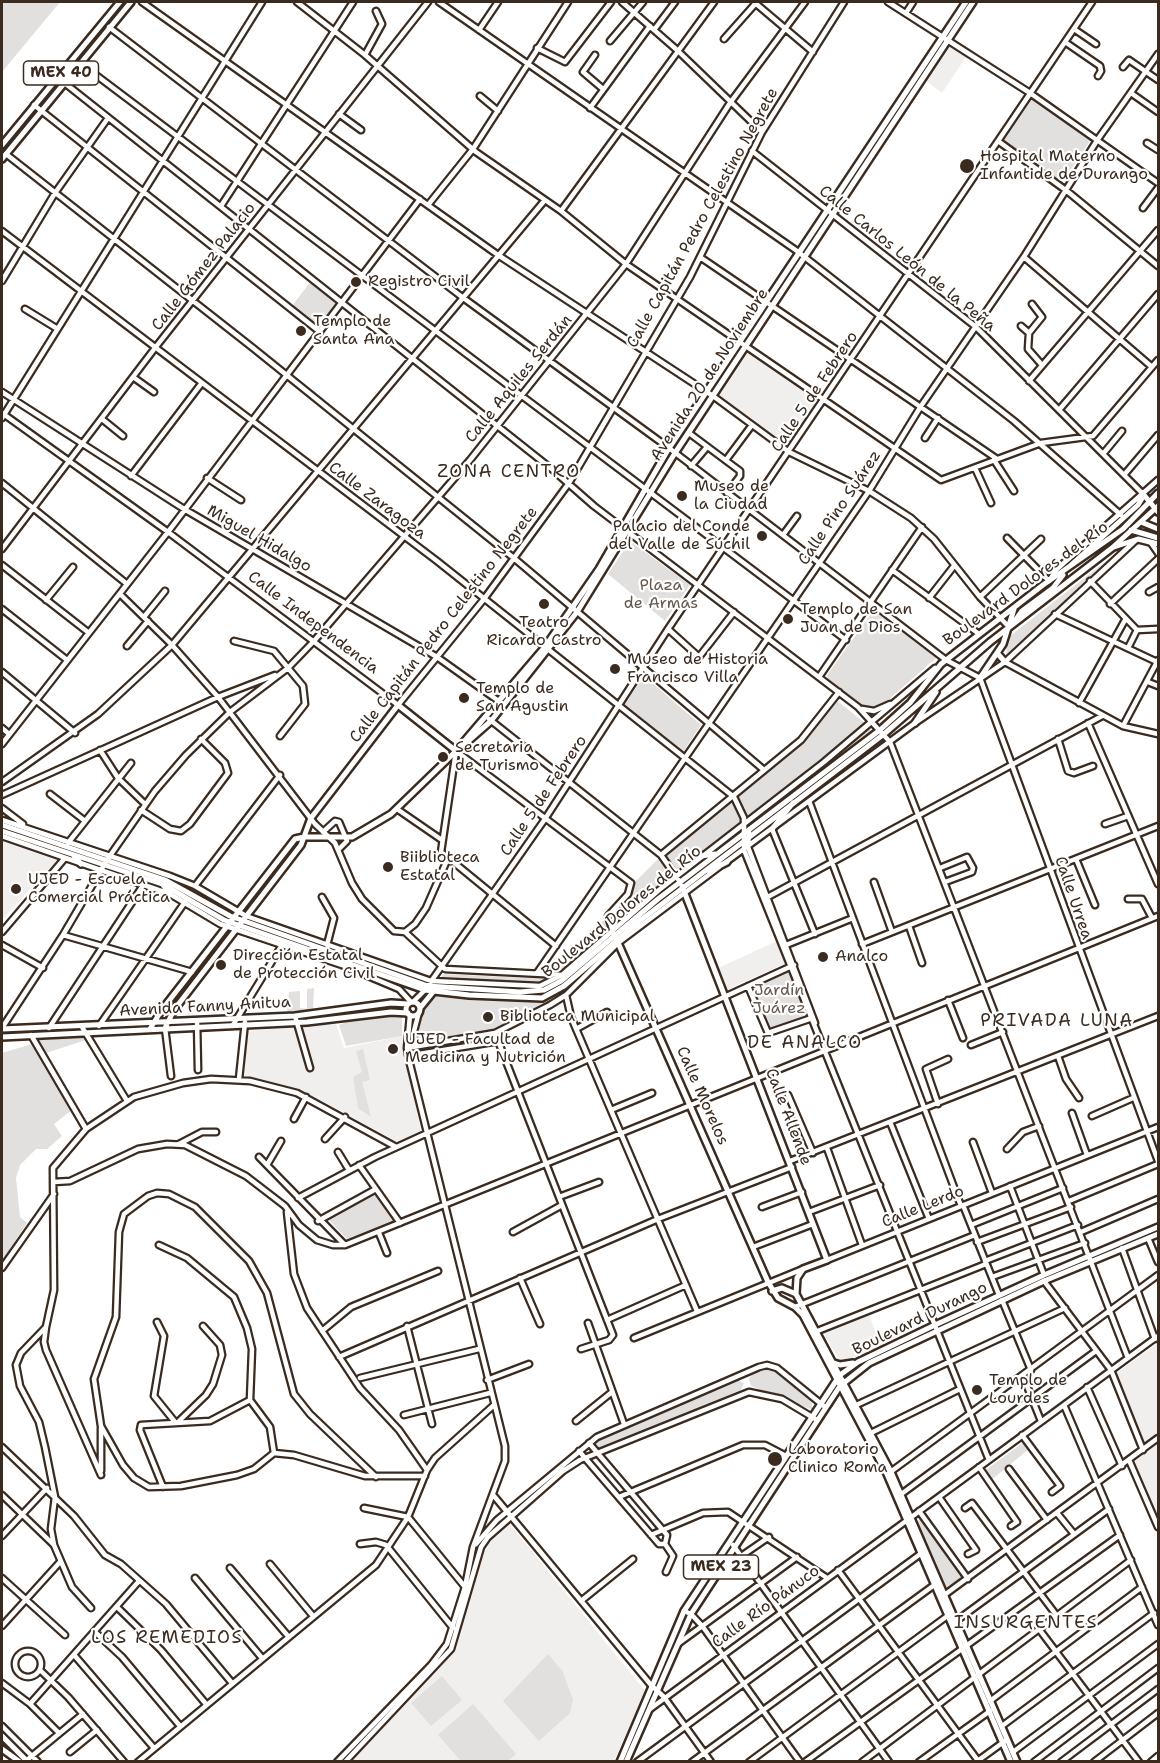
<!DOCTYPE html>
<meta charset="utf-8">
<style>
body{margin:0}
#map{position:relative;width:1160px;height:1763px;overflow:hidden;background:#fff;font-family:"Shantell Sans",sans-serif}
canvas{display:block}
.frame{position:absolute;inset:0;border:3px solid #3b2a1e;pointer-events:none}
</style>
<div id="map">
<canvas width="1160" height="1763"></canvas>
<div class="frame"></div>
</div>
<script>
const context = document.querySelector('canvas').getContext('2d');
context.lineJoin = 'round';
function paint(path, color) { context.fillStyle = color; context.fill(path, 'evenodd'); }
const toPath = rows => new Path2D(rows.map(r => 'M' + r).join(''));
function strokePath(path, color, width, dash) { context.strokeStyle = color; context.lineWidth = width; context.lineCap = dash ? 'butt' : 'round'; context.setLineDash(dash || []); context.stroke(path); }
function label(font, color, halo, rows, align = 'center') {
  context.font = font + ' "Shantell Sans",sans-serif'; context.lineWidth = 4.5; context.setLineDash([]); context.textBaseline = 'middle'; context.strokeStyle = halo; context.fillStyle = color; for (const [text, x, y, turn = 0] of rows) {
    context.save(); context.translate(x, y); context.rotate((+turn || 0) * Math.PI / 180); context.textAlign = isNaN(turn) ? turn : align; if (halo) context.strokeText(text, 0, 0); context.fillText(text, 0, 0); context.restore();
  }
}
const built = toPath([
 [948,46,966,57,942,93,925,80],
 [747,350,818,399,787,446,718,395],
 [4,839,58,859,2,920,2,844],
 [777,941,786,963,726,990,718,968],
 [336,1024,344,1048,402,1036,421,1131,399,1143,315,1097,283,1085,242,1077,248,1031],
 [868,1312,881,1346,841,1363,823,1332],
 [1158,1343,1158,1433,1143,1445,1114,1375],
 [1158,1443,1158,1519,1134,1461],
 [509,1523,645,1691,614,1761,348,1762,456,1650,481,1550]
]);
const green = toPath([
 [2,2,60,2,2,72],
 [1033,98,1092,138,1061,184,1004,140],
 [311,281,337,303,319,327,292,306],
 [630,541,690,585,665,621,608,574],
 [1114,555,1086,580,1007,657,1006,647,1010,636],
 [877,613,936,658,879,708,867,710,828,679,827,675,871,614],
 [644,676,701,725,683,752,624,705],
 [835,699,865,723,762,810,612,925,557,973,547,973,629,897,634,883,661,856,710,819,803,740],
 [869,728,873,732,727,844,713,852],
 [225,931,230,934,171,1007,165,1010],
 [789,971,808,1017,769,1032,752,987],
 [443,974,551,979,535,984,440,980],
 [314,988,313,1012,287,1014,289,992,300,991,300,1008,307,1009,307,989],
 [430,994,547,1001,489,1031,416,1043,424,1005],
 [402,1008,402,1036,346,1046,339,1025,370,1012],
 [83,1034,86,1040,46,1053,37,1039],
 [32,1044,72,1110,54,1124,62,1136,47,1149,36,1149,20,1165,16,1178,20,1217,27,1223,2,1261,2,1053],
 [363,1049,370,1080,362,1082,371,1117,358,1108,353,1077,362,1072,356,1051],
 [375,1194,396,1221,347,1239,329,1220],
 [771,1368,811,1401,813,1410,751,1386,749,1379,752,1374],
 [737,1380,744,1383,741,1390,601,1449,595,1447,594,1443,599,1439],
 [1024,1442,1029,1449,990,1481,983,1472],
 [920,1519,963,1577,947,1588,918,1521],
 [548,1654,563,1672,573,1700,570,1713,539,1741,503,1701],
 [442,1676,462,1700,431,1726,411,1703],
 [473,1704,516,1754,508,1761,461,1761,438,1735]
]);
const minor = toPath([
 [142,2,498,255,713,396,789,452,869,491,911,518,934,539,980,597,1009,627],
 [297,2,365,55,476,152,561,211,626,264,941,480,1041,443,1093,436,1158,360],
 [439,2,797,251,1014,421,1121,515],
 [622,2,677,50,762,132],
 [754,2,813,52],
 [888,2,1030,93,1158,183],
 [906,13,913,2],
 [109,27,462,297,669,448,946,660,980,678,1158,1161],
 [1074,29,1096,44],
 [479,30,498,2],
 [654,30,675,2],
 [724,39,756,3],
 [610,41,643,2],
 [1065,42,1100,66,1101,71,1098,76],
 [537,48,565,62,611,2],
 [365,55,382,24,376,11],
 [595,55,583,72,603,89],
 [80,63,846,640],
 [1123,67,1129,60,1158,80],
 [57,77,553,470,594,506,858,707,890,742,1128,1358],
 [1131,93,1158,112],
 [480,96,498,111],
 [34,105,320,332],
 [590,108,650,26],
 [339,114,361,130],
 [998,141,1067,191,1158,266],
 [1147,143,1158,150],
 [752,151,976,327,1144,495],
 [6,154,253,348,515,559,764,770],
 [428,205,473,149,568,2],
 [221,206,353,2],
 [1143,208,1158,188],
 [561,211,714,2],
 [2,231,437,561,734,797,744,818,744,850,989,1460],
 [700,257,997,459],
 [1024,257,1152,367],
 [2,281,55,193,108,118],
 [1032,304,1042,317,1029,333,1028,349,1042,365],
 [25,309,56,328],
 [1021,326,1029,333],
 [133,377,154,392],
 [1029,381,1158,230],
 [2,392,184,509,437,657,500,702],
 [1059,410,1158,294],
 [2,413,168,532,398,705,484,599,569,483,690,277,762,132,844,2],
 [2,418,262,2],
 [102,419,123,436],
 [689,433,740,471,740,476,727,493],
 [925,438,938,418],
 [1103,454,1122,431],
 [726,460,752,425],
 [994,460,1014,491],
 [691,466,707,447],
 [975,468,991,503],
 [1124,475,1158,435],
 [131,476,201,384],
 [207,478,241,500],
 [2,483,127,584],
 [783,535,797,516],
 [1007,538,1049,581,1057,569,1158,480],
 [1151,543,1158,553],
 [2,549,155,348,428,2],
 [2,565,89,633],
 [892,570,979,634],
 [1090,581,1137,630],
 [1149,592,1158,587],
 [120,594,172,645,218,697,315,824,335,843,352,883,362,899,394,931,405,932,445,969,562,975],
 [980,597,1041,539],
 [929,598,954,566],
 [46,600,73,567],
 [1110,604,1158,559],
 [2,609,67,660],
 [1055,614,1157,662],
 [144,617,165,591],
 [668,629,699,657,734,612],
 [1137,630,1158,629],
 [234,641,274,651,303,686,305,704,280,736],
 [127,646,148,621],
 [1128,648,1137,630],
 [1005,662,1123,726,1158,734],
 [2,672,75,733],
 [819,677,922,527],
 [1148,682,1158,686],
 [1079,703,1125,620],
 [862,709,874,711,890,704],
 [489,719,661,855,680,882],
 [1088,723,1158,884],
 [1123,726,1158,660],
 [2,728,9,734],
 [1058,739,1068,771,1074,773,1093,766],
 [2,744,168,532,420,199],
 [100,750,118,778,145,804],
 [456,751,631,883,628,894,608,916,614,935],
 [456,751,441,852,556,946],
 [2,782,98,714,172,645,545,200],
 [50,794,85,821],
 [2,795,218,697,275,675],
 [809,801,961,1206],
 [2,808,23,824],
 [397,809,442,840],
 [141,810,170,829,181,831,190,824,228,773,225,763,201,739],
 [2,820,170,876,195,886,246,916,431,981,540,986,562,975,659,890,824,762,935,668],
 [1105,824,1128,816],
 [772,829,815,934],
 [749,830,748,847,815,1023],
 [323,832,335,821,339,822,347,841,339,849],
 [2,836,170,894,220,924,342,965,399,989,411,1002],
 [68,843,131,763],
 [661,855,801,740,839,692],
 [1076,859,1095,905],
 [726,862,915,723,1005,662,1136,540],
 [940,868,967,857,973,868,972,872,945,882],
 [874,882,892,932],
 [195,886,280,775],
 [322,897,334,918,327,945],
 [764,899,1102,716],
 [1128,899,1142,899,1152,918],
 [909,926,922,963],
 [2,932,65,858],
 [405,932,415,924,426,908,448,858],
 [63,935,192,972],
 [862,944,1158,826],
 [2,945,43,968],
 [786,945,853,918],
 [537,973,869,491,921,406,1025,255,1098,139,1158,54],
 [748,986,768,1033,812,1018],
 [566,995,571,1017,697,1311],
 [948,1000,963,1038],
 [413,1002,425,990,545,819,668,629,1092,2],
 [295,1016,310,1068],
 [197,1021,198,1070],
 [233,1025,282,945],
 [99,1026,185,902],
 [82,1027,127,1101],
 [2,1028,63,935,107,860,155,791,186,755,230,712,288,668,314,641,470,460,626,264,730,103,805,2],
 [49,1028,144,884],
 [165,1028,171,1076],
 [576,1029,607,1012],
 [495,1033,613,1335,609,1340,581,1349],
 [31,1035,86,1129],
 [971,1045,1003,1032],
 [414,1047,414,1031,419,1012],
 [407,1048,495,1033,550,1005,566,995,618,943,719,867],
 [1058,1056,1066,1079,1079,1098],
 [409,1060,413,1055,499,1041],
 [239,1079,245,1022],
 [788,1095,813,1153],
 [938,1104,926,1069,948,1059],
 [611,1110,652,1093],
 [1072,1113,1087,1155],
 [1092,1116,1133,1098],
 [294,1119,306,1097],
 [890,1122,929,1219],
 [325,1139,345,1117],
 [973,1142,992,1193],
 [179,1144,202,1132,216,1132],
 [827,1148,862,1245],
 [1007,1149,1023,1132,1039,1126],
 [338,1152,349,1170],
 [259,1157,345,1245],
 [790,1161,1158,1016],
 [267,1165,281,1141],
 [359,1165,400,1223],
 [54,1182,70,1181,138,1149,167,1144,185,1145,246,1176,285,1206,299,1225,317,1240,333,1245,345,1245,1158,916],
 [1010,1186,1044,1275],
 [559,1197,599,1182],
 [298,1198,375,1157,794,965],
 [1069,1201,1158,1164],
 [963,1205,999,1295],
 [762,1207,802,1192],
 [287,1212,294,1274,307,1308,360,1388,399,1430,427,1470],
 [809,1212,880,1185],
 [318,1221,376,1189],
 [971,1225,1063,1188],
 [513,1232,562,1205],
 [1081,1232,1158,1199],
 [379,1233,387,1253],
 [1148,1238,1158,1262],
 [977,1242,1071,1207],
 [159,1245,187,1258,234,1297,247,1328,252,1349,250,1400,270,1427,274,1453],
 [753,1247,813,1224],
 [1122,1248,1155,1339],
 [827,1260,1158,1127],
 [985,1261,1078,1225],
 [2,1268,54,1194],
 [992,1277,1085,1243],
 [520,1278,540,1324],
 [1044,1281,1111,1370,1143,1450],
 [1002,1300,1031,1370],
 [795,1307,975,1235],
 [607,1320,686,1285],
 [157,1322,164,1336,154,1396,175,1422],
 [588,1323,624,1424],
 [407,1326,432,1424],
 [46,1327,44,1342,46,1350,101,1475],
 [322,1331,351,1307,438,1271],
 [815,1332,986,1264],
 [634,1338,803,1269],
 [339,1357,658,1219,792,1167],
 [1023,1376,1041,1421],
 [360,1378,479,1349],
 [487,1380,529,1364],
 [1087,1387,1122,1466],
 [1064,1405,1158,1625],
 [852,1407,1065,1308],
 [404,1415,490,1393],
 [576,1421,612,1392],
 [178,1422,206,1395,213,1384,222,1355,220,1345,203,1326],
 [869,1434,960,1389],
 [1022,1435,1060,1486,1052,1492],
 [589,1443,667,1535,665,1544],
 [2,1447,74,1516,105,1555,121,1564,166,1604,232,1683],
 [579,1451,659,1544,665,1544],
 [274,1453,254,1469,237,1475,181,1486,149,1487,134,1478,123,1465,101,1426,94,1379,116,1317,119,1232,124,1214,148,1196,157,1193,169,1194,195,1207,249,1261,267,1293,294,1394,310,1414,376,1477],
 [274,1453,294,1455,365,1476,425,1476],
 [1129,1460,1158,1527],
 [979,1467,1017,1522,1011,1526],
 [1009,1469,1047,1520],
 [101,1471,101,1428],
 [889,1473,1158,1275],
 [163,1487,140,1430,141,1425,210,1421,250,1400],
 [2,1495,54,1545],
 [900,1495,1096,1351],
 [494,1496,651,1685,664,1697,711,1762],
 [619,1497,743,1445,765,1445,786,1456],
 [939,1497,976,1550,968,1554],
 [364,1508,408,1517,465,1587],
 [965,1508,972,1503,1057,1616],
 [919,1511,968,1579],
 [1057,1513,1074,1534],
 [651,1535,703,1513,728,1512,827,1578],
 [2,1536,47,1488],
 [360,1544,376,1542,386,1545,453,1628],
 [476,1544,497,1520,597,1437,759,1367,767,1365,777,1368,825,1407],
 [665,1544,673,1556,666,1572],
 [733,1545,889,1762],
 [270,1564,313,1616],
 [230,1568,288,1636],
 [721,1570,769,1537],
 [838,1570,979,1762],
 [2,1578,65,1635],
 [195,1578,262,1658],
 [943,1596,1158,1438],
 [581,1601,633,1559],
 [117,1607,161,1650,206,1704],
 [91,1608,72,1587,54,1545,51,1529,55,1497,45,1447,39,1422,20,1386,16,1365,21,1353,46,1327,54,1290,53,1168,86,1129,134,1097,183,1083,211,1079,250,1081,297,1093,396,1147],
 [684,1611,691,1614,703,1627,800,1762],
 [956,1621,1109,1509],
 [2,1626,60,1562],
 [1039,1629,1139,1762],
 [95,1632,122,1657,180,1726],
 [679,1643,797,1557],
 '15 1664a13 13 0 1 1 26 0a13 13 0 1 1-26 0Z',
 [75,1656,154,1748],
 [40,1670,68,1697,124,1762],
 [2,1683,30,1704,59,1733],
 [990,1701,1142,1587],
 [30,1704,139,1581],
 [650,1709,1158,1336],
 [2,1726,38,1762],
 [1002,1726,1154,1613],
 [70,1752,97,1730],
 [1013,1752,1158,1644],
 [27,1760,83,1714],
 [138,1762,376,1565,408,1517,427,1470,435,1458,494,1405],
 [337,1762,431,1665,447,1644,465,1587,473,1547,505,1461,505,1446,409,1060,407,1048,410,1015],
 [345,1762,451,1649,481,1547,488,1537,563,1471,580,1460,749,1392,782,1399,817,1420],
 [637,1762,923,1552],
 [692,1762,937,1583],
 [749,1762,950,1614],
 [805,1762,1120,1535],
 [862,1762,1131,1560],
 [919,1762,990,1711],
 [976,1762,1005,1741],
 [1034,1762,1158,1668],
 [1061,1762,1158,1689],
 [1094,1762,1158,1713],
 [1151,1762,1158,1756]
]);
const major = toPath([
 [2,145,120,2],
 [2,159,131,2],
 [1141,522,1158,529],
 [1131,530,1158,538],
 [1114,547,1138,539,1158,544],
 [1071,565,1138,505,1144,495,1158,512],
 [1014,622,1022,611,1053,588,1063,575],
 [997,653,1005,662],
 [980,678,1003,644,1014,609],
 [915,723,936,692],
 [458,750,491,721,577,612,675,453,973,2],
 [2,825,165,880,230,916,428,986,520,992,544,990,561,981,658,899,880,730,910,703,941,664,1043,585,1123,529,1158,493],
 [772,829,793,803],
 [2,831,162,884,224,920,425,990,469,995,542,998,564,986,641,920,884,734,990,642,1112,548,1158,506],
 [74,856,81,864],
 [701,856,715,854],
 [709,871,727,862],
 [163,885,170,894],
 [682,886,827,1260,803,1269,797,1278,796,1294,891,1472,1017,1762],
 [615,936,768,1282,778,1298,795,1307,803,1315,887,1474,1011,1762],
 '406 1009a7 7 0 1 1 14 0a7 7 0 1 1-14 0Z',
 [420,1008,433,992],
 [165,1028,174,1010,301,845,311,818,398,705,456,751],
 [2,1029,295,1016,391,1003,408,1004],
 [150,1029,161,1011,295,839,304,837,352,837,391,814,456,751,545,647,599,569,669,448,966,2],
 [2,1037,307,1022,391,1012,408,1013],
 [772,1291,782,1288,796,1294],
 [834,1363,840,1365,853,1363],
 [2,1736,28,1762],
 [2,1749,20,1762],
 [620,1762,684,1611,840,1375,858,1362,935,1325,1044,1275,1158,1227],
 [626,1762,691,1614,840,1386,869,1363,1044,1281,1158,1234]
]);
const markers = [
 [967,166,8,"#3b2a1e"],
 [356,282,6,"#3b2a1e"],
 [301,331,6,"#3b2a1e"],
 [682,496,6,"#3b2a1e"],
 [762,536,6,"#3b2a1e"],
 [544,604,6,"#3b2a1e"],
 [788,619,6,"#3b2a1e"],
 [615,669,6,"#3b2a1e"],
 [464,698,6,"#3b2a1e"],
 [443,757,6,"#3b2a1e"],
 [388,867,6,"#3b2a1e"],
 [16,889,6,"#3b2a1e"],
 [823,957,6,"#3b2a1e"],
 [221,965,6,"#3b2a1e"],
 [488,1017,6,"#3b2a1e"],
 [393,1049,6,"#3b2a1e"],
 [977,1390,6,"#3b2a1e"],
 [775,1459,8,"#3b2a1e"]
];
const shields = [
 [61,73,75],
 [721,1567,75]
];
const shieldNames = [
 ["MEX 40",61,73],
 ["MEX 23",721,1567]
];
const poiNames = [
 ["Hospital Materno",980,157],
 ["Infantide de Durango",980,175],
 ["Registro Civil",368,282],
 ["Templo de",313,322],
 ["Santa Ana",313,340],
 ["Museo de",694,487],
 ["la Ciudad",694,505],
 ["Palacio del Conde",750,527,"right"],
 ["del Valle de Súchil",750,545,"right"],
 ["Templo de San",800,610],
 ["Juan de Dios",800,628],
 ["Teatro",544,623,"center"],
 ["Ricardo Castro",544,641,"center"],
 ["Museo de Historia",627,660],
 ["Francisco Villa",627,678],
 ["Templo de",476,689],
 ["San Agustin",476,707],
 ["Secretaria",455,748],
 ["de Turismo",455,766],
 ["Biiblioteca",400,858],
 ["Estatal",400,876],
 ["UJED - Escuela",28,880],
 ["Comercial Práctica",28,898],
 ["Dirección Estatal",233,956],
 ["de Protección Civil",233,974],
 ["Analco",835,957],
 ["Biblioteca Municipal",500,1017],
 ["UJED - Facultad de",405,1040],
 ["Medicina y Nutrición",405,1058],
 ["Templo de",989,1381],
 ["Lourdes",989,1399],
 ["Laboratorio",788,1450],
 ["Clinico Roma",788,1468]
];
const streetNames = [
 ["Calle Capitán Pedro Celestino Negrete",703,218,-61],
 ["Calle Carlos León de la Peña",907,259,39],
 ["Calle Gómez Palacio",204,267,-52],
 ["Avenida 20 de Noviembre",710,375,-57],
 ["Calle Aquiles Serdán",519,379,-51],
 ["Calle 5 de Febrero",815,392,-56],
 ["Calle Zaragoza",377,501,37],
 ["Calle Pino Suárez",840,508,-56],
 ["Miguel Hidalgo",259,539,30],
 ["Boulevard Dolores del Río",1026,584,-36],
 ["Calle Independencia",313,623,37],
 ["Calle Capitán Pedro Celestino Negrete",444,625,-52],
 ["Calle 5 de Febrero",544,796,-56],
 ["Calle Urrea",1073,898,71],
 ["Boulevard Dolores del Río",622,912,-39],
 ["Avenida Fanny Anitua",205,1007,-3],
 ["Calle Morelos",702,1096,66],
 ["Calle Allende",788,1117,69],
 ["Calle Lerdo",923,1207,-22],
 ["Boulevard Durango",920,1319,-26],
 ["Calle Río Pánuco",766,1607,-36]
];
const parkNames = [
 ["Plaza",661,586],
 ["de Armas",661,604],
 ["Jardín",779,991],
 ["Juárez",779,1009]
];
const neighbourhoodNames = [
 ["ZONA CENTRO",509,472],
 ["PRIVADA LUNA",1057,1021],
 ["DE ANALCO",805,1043],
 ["INSURGENTES",1026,1623],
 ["LOS REMEDIOS",167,1638]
];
paint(built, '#f1efee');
paint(green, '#e2e0de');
strokePath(minor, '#3b2a1e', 9);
strokePath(major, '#3b2a1e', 10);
strokePath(minor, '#fff', 4.5);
strokePath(major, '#fff', 5);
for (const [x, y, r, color] of markers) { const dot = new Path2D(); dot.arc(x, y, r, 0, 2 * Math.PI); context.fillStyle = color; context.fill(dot); strokePath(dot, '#fff', 2); }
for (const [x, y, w] of shields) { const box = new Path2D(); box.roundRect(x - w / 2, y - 12, w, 24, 4.5); context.fillStyle = '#fff'; context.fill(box); strokePath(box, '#3b2a1e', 1.5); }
label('bold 15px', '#3b2a1e', null, shieldNames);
label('16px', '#3b2a1e', '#fff', poiNames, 'left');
label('16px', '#3b2a1e', '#fff', streetNames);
label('16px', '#65584e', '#fff', parkNames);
context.letterSpacing = '1.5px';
label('18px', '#3b2a1e', '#fff', neighbourhoodNames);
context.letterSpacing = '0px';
</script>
